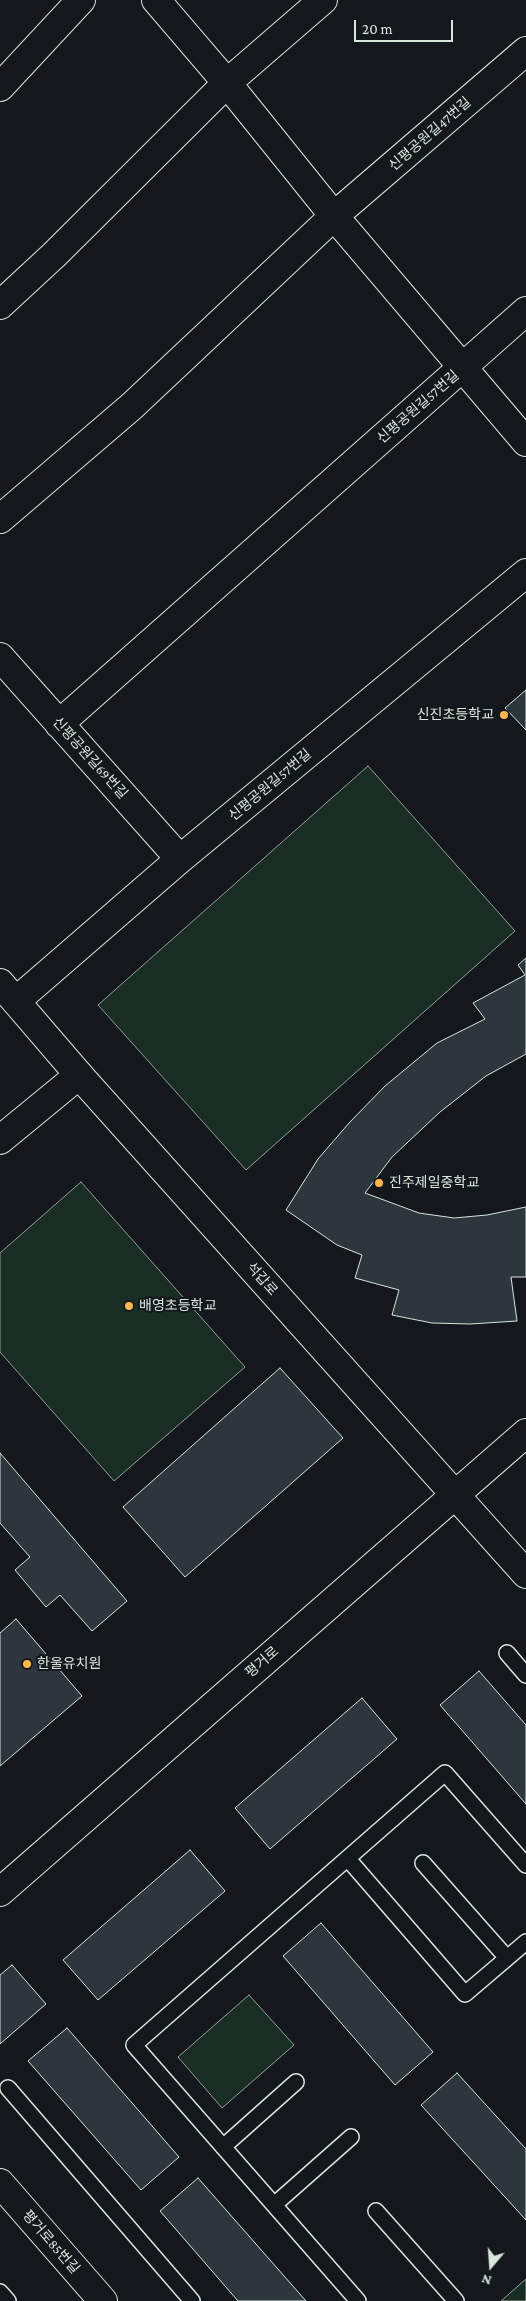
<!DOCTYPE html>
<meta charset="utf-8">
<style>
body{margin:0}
#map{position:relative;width:526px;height:2301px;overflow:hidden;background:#14181c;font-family:"Crimson Pro",serif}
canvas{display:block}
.north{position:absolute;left:466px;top:2241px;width:50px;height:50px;-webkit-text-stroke:4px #14181c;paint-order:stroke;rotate:198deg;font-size:14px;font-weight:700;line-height:20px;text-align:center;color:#d8e6dc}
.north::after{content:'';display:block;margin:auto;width:18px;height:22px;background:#d8e6dc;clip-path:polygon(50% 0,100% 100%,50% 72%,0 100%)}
.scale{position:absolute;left:354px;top:20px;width:99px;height:22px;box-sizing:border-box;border:2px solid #d8e6dc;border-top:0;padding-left:6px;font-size:15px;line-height:18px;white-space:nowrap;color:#d8e6dc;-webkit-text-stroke:4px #14181c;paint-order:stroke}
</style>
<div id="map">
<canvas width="526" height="2301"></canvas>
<div class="north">N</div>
<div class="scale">20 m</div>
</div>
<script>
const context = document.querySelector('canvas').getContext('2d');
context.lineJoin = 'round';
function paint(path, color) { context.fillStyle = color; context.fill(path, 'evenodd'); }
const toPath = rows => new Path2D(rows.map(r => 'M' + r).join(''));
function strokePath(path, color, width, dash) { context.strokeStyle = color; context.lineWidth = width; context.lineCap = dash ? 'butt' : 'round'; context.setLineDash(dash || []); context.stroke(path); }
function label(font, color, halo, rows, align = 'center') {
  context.font = font + ' "Crimson Pro","Noto Sans KR",serif'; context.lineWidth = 4; context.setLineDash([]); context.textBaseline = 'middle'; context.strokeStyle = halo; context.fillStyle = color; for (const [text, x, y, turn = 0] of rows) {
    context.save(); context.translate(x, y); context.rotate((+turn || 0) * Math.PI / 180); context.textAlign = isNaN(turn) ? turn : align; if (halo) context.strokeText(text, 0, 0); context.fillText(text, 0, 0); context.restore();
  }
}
const green = toPath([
 [368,766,515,931,246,1170,98,1005,368,766],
 [81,1182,245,1367,114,1481,0,1352,0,1253,81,1182],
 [249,1995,294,2045,222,2108,178,2057,249,1995],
 [526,2279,526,2301,501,2301,526,2279]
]);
const building = toPath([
 [526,690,526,730,505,708,526,690],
 [526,958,526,1054,486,1076,440,1112,392,1157,365,1193,419,1213,454,1218,487,1215,526,1207,526,1277,511,1277,517,1321,470,1324,432,1323,392,1315,399,1290,355,1278,362,1255,337,1245,286,1210,318,1159,349,1123,385,1086,437,1043,485,1019,473,1003,525,975,518,965,526,958],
 [280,1368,343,1438,185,1577,123,1507,280,1368],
 [0,1453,127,1601,92,1631,60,1595,46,1607,15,1570,30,1557,0,1523,0,1453],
 [16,1619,82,1696,0,1766,0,1633,16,1619],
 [479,1671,526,1725,526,1804,440,1705,479,1671],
 [362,1698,397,1739,270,1849,235,1808,362,1698],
 [190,1850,225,1891,98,2000,63,1960,190,1850],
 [321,1923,433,2052,395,2085,283,1956,321,1923],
 [12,1965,46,2004,0,2044,0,1975,12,1965],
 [67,2028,179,2157,141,2190,28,2061,67,2028],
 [457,2073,526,2149,526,2220,421,2105,457,2073],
 [198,2178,306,2301,238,2301,160,2211,198,2178]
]);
const service = toPath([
 [507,1653,526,1675],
 [348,1859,465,1994,526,1942],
 [423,1863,507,1958],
 [8,2088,192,2301],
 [223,2147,296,2082],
 [274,2205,351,2137],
 [376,2211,456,2301],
 [0,2292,8,2301],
 [358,2301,134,2045,445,1773,526,1865]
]);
const minor = toPath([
 [156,0,227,83,334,216,526,442],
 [0,87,81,0],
 [0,305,54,255,227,83,323,0],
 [0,519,132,406,334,216,526,51],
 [0,657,180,859],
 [59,724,526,311],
 [16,1001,180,859,526,573],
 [0,1140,79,1075],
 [0,2183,103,2301]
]);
const tertiary = toPath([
 [0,983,79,1075,526,1574],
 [0,1892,526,1433]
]);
const markers = [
 [504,715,5,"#ffb74d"],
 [379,1183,5,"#ffb74d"],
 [129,1306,5,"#ffb74d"],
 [27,1664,5,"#ffb74d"]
];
const streetNames = [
 ["신평공원길47번길",430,134,-41],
 ["신평공원길57번길",418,407,-41],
 ["신평공원길69번길",90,758,48],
 ["신평공원길57번길",270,785,-40],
 ["석갑로",262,1279,48],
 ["평거로",262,1662,-41],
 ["평거로85번길",51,2242,49]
];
const poiNames = [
 ["신진초등학교",494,715,"right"],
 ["진주제일중학교",389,1183],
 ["배영초등학교",139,1306],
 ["한울유치원",37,1664]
];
paint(green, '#1a2d24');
strokePath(green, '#939e99', 1);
paint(building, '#2c363c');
strokePath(building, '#d8e6dc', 1);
strokePath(service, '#d8e6dc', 18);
strokePath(minor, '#d8e6dc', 30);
strokePath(tertiary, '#d8e6dc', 30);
strokePath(service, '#14181c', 15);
strokePath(minor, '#14181c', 28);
strokePath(tertiary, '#14181c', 28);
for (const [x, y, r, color] of markers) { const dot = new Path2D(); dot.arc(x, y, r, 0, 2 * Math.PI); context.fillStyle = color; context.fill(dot); strokePath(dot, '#14181c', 2); }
label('14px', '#d8e6dc', '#14181c', streetNames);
label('14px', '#d8e6dc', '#14181c', poiNames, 'left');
</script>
